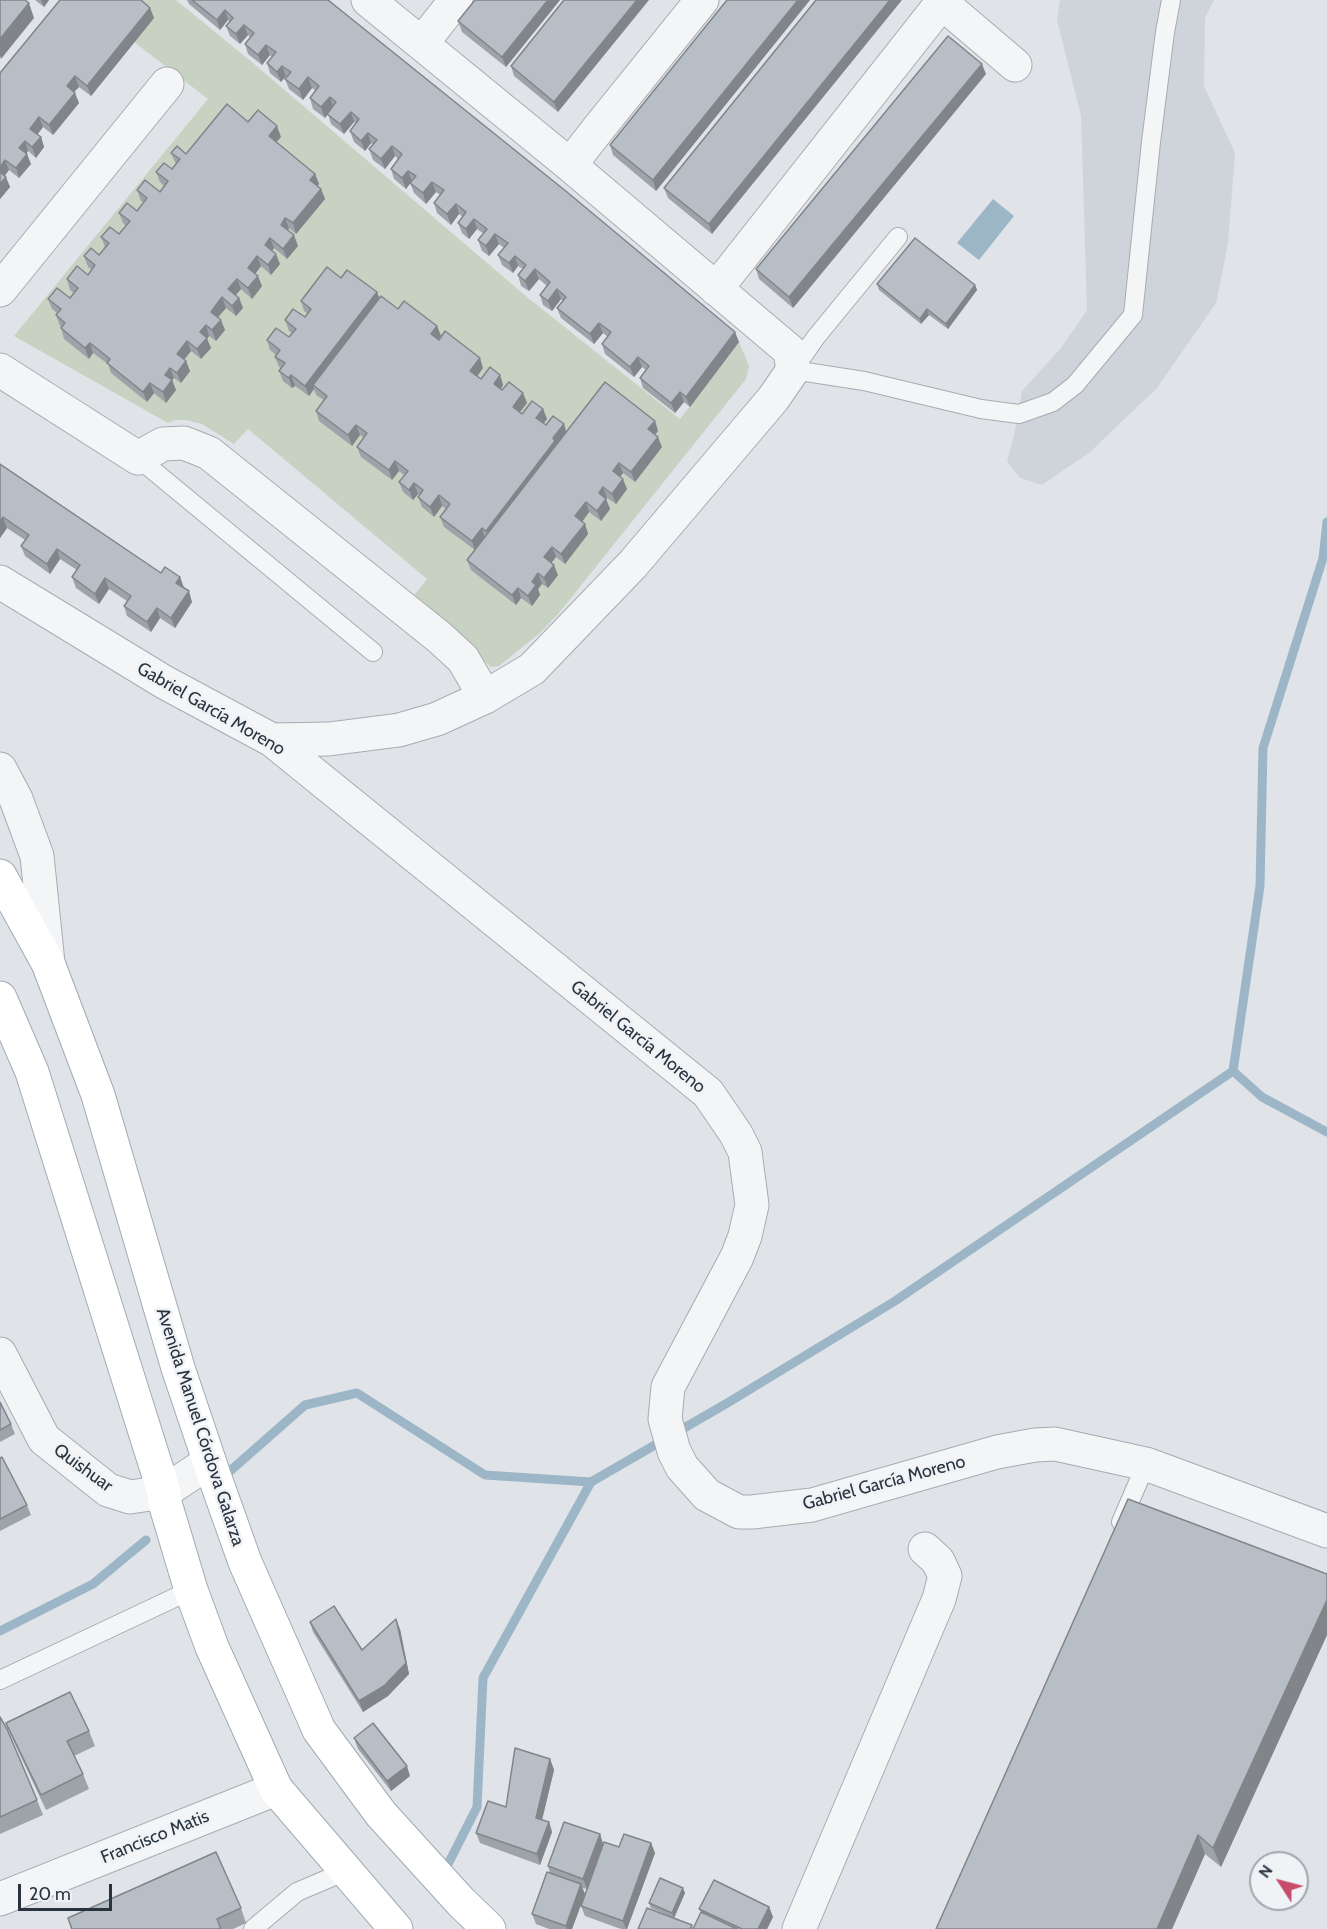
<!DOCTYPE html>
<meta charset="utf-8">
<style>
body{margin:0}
#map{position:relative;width:1327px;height:1929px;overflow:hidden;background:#e0e4e8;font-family:Cabin,sans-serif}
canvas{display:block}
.north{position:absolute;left:1249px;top:1851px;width:60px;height:60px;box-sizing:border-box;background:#f0f3f6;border:2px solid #a1a7ad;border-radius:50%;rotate:306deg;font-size:16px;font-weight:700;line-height:24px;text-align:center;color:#2a343f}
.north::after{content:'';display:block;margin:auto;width:21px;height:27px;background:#c74b6b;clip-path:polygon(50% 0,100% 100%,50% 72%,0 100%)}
.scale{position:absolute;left:18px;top:1884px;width:94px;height:27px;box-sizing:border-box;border:3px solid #2a343f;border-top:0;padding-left:8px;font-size:18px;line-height:21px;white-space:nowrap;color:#2a343f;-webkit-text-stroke:4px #f0f3f6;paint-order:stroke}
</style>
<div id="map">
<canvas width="1327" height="1929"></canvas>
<div class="north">N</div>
<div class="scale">20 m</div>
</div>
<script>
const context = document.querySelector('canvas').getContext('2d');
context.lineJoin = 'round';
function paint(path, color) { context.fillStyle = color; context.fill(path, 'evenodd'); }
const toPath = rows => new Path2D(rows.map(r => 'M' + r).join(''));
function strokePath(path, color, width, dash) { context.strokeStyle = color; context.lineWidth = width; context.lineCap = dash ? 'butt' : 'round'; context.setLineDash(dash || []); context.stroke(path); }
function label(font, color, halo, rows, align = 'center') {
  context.font = font + ' Cabin,sans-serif'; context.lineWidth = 5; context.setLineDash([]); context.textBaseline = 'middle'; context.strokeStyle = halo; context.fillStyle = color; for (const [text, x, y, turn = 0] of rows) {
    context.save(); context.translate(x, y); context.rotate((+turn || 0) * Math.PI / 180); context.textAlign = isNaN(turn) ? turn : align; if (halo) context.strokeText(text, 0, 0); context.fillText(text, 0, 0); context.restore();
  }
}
const built = toPath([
 [1060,0,1214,0,1205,18,1204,86,1235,153,1228,243,1216,303,1157,388,1089,453,1042,485,1020,478,1007,461,1014,436,1022,391,1061,348,1087,310,1081,116,1057,20]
]);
const green = toPath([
 [141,0,176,0,253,63,527,297,680,419,739,342,749,366,746,379,559,613,540,633,499,666,491,667,412,598,427,579,248,429,234,444,202,424,186,420,175,420,168,423,14,336,208,99,134,42]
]);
const water = toPath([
 [993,199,1014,216,979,260,957,243]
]);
const stream = toPath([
 [1327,522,1323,558,1263,748,1260,886,1233,1071,1262,1097,1327,1132],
 [221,1479,305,1405,357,1393,485,1475,591,1482,729,1402,895,1301,1233,1071],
 [0,1631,93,1584,146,1540],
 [444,1872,477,1807,483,1678,591,1482]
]);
const service = toPath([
 [898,237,816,337,793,370,864,381,981,409,1019,414,1053,402,1075,385,1133,315,1151,142,1165,32,1171,0],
 [138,458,373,652],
 [1121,1522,1146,1464],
 [0,1680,191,1590],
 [253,1929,297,1892,346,1871]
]);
const minor = toPath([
 [942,3,1015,65],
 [422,43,456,0],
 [570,165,598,129,702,0],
 [716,289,944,0],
 [0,290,167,84],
 [0,370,138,458,163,444,184,443,209,453,439,637,463,659,485,697],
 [0,582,164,682,272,740,708,1093,736,1134,745,1152,752,1205,745,1236,737,1257,668,1387,665,1419,674,1451,682,1467,707,1495,739,1512,752,1512,812,1505,997,1452,1035,1445,1055,1444,1146,1464,1327,1531],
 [272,740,329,739,399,730,437,719,485,697,532,669,633,564,773,399,793,370,790,351,570,165,368,0],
 [0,769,16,799,37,856,48,963],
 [0,1354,44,1439,108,1490,130,1497,164,1492,209,1462],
 [0,1899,276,1789],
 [799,1929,939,1599,945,1576,938,1561,925,1549]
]);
const primary = toPath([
 [0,876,48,963,98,1095,178,1368,213,1472,245,1562,319,1730,381,1814,461,1902,489,1929],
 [0,998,32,1072,164,1492,165,1503,191,1590,212,1647,276,1789,396,1929]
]);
const wall = toPath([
 [35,0,49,0,44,7],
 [187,0,328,0,739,342,690,407,684,402,675,413,643,388,640,378,646,370,642,367,634,377,605,354,602,344,608,337,603,333,594,344,561,318,557,308,563,301,561,299,552,311,543,305,540,295,547,286,539,279,529,291,521,286,518,275,523,269,518,266,513,273,502,265,498,255,504,248,499,244,489,256,482,251,478,240,484,234,477,229,469,239,462,233,458,223,463,217,459,214,451,225,437,213,434,203,440,195,436,192,426,204,414,193,410,183,406,189,394,179,391,169,398,159,395,156,385,169,373,160,369,149,373,145,371,143,365,151,354,142,350,131,356,123,354,122,344,134,331,124,328,114,325,118,313,109,310,98,316,91,312,88,303,100,289,89,285,79,287,77,286,76,281,82,270,73,267,63,272,57,270,55,262,65,248,54,245,44,250,37,248,35,240,44,230,36,226,26,230,22,228,20,220,30,189,4],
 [475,0,560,0,506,67,462,32,458,21],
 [564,0,558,112,514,76,511,66],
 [727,0,810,0,656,191,613,155,610,145],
 [816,0,712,234,668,198,664,188],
 [147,5,150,8,154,18,91,96,79,87,74,92,79,103,53,135,43,127,37,134,41,137,44,147,36,158,28,151,26,154,31,164,19,178,9,170,5,176,10,187,0,199,0,73],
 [986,74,793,308,759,279,756,269],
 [248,122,281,137,276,142,315,174,319,184,318,186,321,189,325,199,296,234,289,228,288,231,298,246,287,259,274,248,272,251,280,264,271,275,261,266,255,274,262,286,252,299,241,289,236,295,239,298,243,308,236,316,226,308,218,317,225,330,216,341,209,336,207,339,211,348,201,359,191,351,184,359,186,361,190,371,181,383,174,378,172,380,176,390,166,403,154,393,147,402,111,373,108,364,93,353,89,359,64,339,61,328,61,327,60,326,56,315,57,313,52,309,48,299,70,298,74,293,70,290,67,279,88,275,92,270,88,267,84,256,99,255,105,247,101,237,119,234,126,226,123,223,119,213,137,211,144,203,141,201,137,190,160,192,164,186,160,182,156,172,172,169,176,164,171,153,186,154],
 [341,278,377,292,379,298,398,309,437,326,441,336,438,339,483,368,477,376,481,379,500,375,503,385,501,389,502,390,523,393,527,403,520,412,522,414,543,409,547,419,544,423,546,425,567,432,655,421,658,431,655,435,662,447,635,482,623,473,620,477,627,489,616,504,607,498,606,499,610,509,601,521,589,512,582,522,585,524,588,534,565,564,556,557,551,563,558,575,548,588,542,584,538,589,540,595,532,606,521,598,516,605,471,570,467,560,475,550,444,527,440,517,446,509,442,506,434,517,422,507,418,497,420,495,418,494,413,500,403,492,399,482,404,475,399,471,392,480,361,457,357,447,364,438,360,435,352,446,319,421,316,411,324,400,316,395,314,389,309,396,295,386,292,388,283,381,279,371,281,368,279,367,275,357,276,355,270,350,267,340,289,337,292,333,289,331,285,320,305,317,308,314,304,311,301,301],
 [877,284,975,285,977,290,948,329,929,315,921,324,879,290],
 [0,464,161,573,180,577,184,588,192,602,175,628,160,618,151,632,127,616,124,606,127,601,109,589,99,604,76,588,72,577,77,570,60,559,50,574,25,556,21,546,25,540,7,528,0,538],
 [0,1402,11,1424,15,1434,0,1442],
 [0,1458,27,1505,31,1515,0,1531],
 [1327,1574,1327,1635,1221,1867,1205,1854,1172,1929,936,1929],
 [310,1622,362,1650,400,1629,409,1674,388,1696,363,1712,313,1632],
 [0,1717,37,1800,43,1815,0,1834],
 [6,1723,89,1731,95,1746,74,1756,83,1774,89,1789,46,1810,12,1738],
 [354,1738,410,1776,391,1791,358,1749],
 [550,1759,554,1770,542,1820,549,1822,552,1832,540,1865,480,1843,476,1833,506,1807],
 [600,1834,603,1844,587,1889,582,1888,585,1894,572,1929,549,1929,536,1924,532,1914,550,1873,548,1866],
 [651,1843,655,1853,627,1929,621,1929,585,1916,581,1906],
 [685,1893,674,1918,651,1908,649,1903],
 [769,1907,773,1917,767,1929,638,1929,692,1925,693,1929,701,1912,699,1909],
 [241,1908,246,1923,233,1929,71,1929,68,1918]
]);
const shadedWall = toPath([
 [41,0,49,0,44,7],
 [548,0,560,0,506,67,502,57],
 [637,0,649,0,558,112,554,102],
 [798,0,810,0,656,191,653,180],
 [890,0,902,0,712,234,709,224],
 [29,3,34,18,1,59,0,56,0,39],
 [150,8,154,18,91,96,87,86],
 [225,10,228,20,220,30,217,20],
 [244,25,248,35,240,44,236,34],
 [266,45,270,55,262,65,258,55],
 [982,64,986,74,793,308,789,297],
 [282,66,286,76,281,82,277,72],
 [75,76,79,87,70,96,67,86],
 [308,77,312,88,303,100,299,89],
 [75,93,79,103,53,135,49,125],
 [330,97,333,107,325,118,321,107],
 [351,112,354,122,344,134,340,124],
 [39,117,43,127,34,139,30,129],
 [277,126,281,137,272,147,269,136],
 [368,133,371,143,365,151,361,141],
 [41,137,44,147,36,158,32,147],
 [25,141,28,151,23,158,19,148],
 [392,146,395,156,385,169,381,159],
 [27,154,31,164,19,178,16,168],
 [5,160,9,170,1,180,0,176,0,167],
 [408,171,412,181,406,189,402,178],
 [315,174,319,184,314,190,310,180],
 [6,177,10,187,0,199,0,184],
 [432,182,436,192,426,204,423,193],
 [321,189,325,199,296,234,293,223],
 [456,204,459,214,451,225,447,214],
 [285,218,289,228,284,235,281,225],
 [474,219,477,229,469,239,466,229],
 [495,234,499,244,489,256,486,246],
 [294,235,298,246,287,259,283,249],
 [270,238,274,248,269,255,265,245],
 [276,254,280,264,271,275,268,265],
 [257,256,261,266,252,278,248,268],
 [515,256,518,266,513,273,509,263],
 [535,269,539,279,529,291,525,281],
 [258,276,262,286,252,299,248,288],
 [237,279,241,289,232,299,228,289],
 [975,285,977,290,948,329,946,324],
 [557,289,561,299,552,311,548,301],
 [377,292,381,303,313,385,314,389,309,396,305,386],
 [222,297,226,308,214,322,211,312],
 [239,298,243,308,236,316,232,306],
 [927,309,929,315,921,324,920,319],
 [221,320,225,330,216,341,212,330],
 [599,323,603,333,594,344,590,334],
 [206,325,209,336,207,339,211,348,201,359,197,349,200,332],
 [437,326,441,336,435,344,431,334],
 [735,332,739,342,690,407,686,397],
 [187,341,191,351,181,364,177,354],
 [90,343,93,353,89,359,85,348],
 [638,357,642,367,634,377,630,367],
 [480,358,483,368,474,381,470,371],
 [186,361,190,371,181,383,177,373],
 [170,368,174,378,172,380,176,390,166,403,163,392,165,375],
 [291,375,295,386,292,388,289,378],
 [500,375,503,385,497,394,494,384],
 [150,383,154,393,147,402,143,392],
 [680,392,684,402,675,413,671,403],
 [523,393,527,403,516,417,513,407],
 [543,409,547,419,540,428,536,418],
 [655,421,658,431,651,439,648,429],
 [564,424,567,434,490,542,486,531],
 [356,425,360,435,352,446,348,435],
 [658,437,662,447,635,482,631,472],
 [395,461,399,471,392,480,389,470],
 [619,463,623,473,617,481,613,471],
 [623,479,627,489,616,504,612,494],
 [414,483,418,494,413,500,409,490],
 [603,487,607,498,602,503,599,493],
 [439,495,442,506,434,517,430,507],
 [606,499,610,509,601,521,597,511],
 [586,502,589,512,579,526,575,516],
 [3,517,7,528,0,538,0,522],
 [585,524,588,534,565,564,561,554],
 [482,528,485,538,475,551,472,541],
 [552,547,556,557,548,567,544,557],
 [57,549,60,559,50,574,47,564],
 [554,565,558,575,548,588,544,578],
 [538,573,542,584,538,589,540,595,532,606,528,596,532,582],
 [180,577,184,588,176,583],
 [105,578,109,589,99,604,95,594],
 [518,588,521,598,516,605,512,595],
 [189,591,192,602,175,628,171,618],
 [157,608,160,618,151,632,147,622],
 [1327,1600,1327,1635,1221,1867,1213,1848],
 [396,1619,400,1629,409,1674,388,1696,363,1712,359,1701],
 [550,1759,554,1770,540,1828,536,1818],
 [407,1766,410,1776,391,1791,387,1781],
 [549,1822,552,1832,540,1865,537,1854],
 [600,1834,603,1844,587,1889,583,1879],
 [1198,1835,1205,1854,1172,1929,1157,1929],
 [651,1843,655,1853,627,1929,626,1929,623,1921],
 [581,1884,585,1894,572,1929,567,1929,566,1926],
 [683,1888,685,1893,674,1918,672,1913],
 [769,1907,773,1917,767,1929,758,1929]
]);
const building = toPath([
 [0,0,25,0,29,3,0,39,0,0],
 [60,0,141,0,150,8,87,86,75,76,67,86,75,93,49,125,39,117,30,129,41,137,32,147,25,141,19,148,27,154,16,168,5,160,0,167,0,73,60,0],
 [192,0,328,0,567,192,735,332,686,397,680,392,671,403,640,378,649,366,638,357,630,367,602,344,611,332,599,323,590,334,557,308,566,297,557,289,548,301,540,295,550,282,535,269,525,281,518,275,526,265,515,256,509,263,498,255,508,243,495,234,486,246,478,240,487,229,474,219,466,229,458,223,466,212,456,204,447,214,434,203,444,190,432,182,423,193,410,183,416,176,408,171,402,178,391,169,402,154,392,146,381,159,369,149,377,140,368,133,361,141,350,131,359,119,351,112,340,124,327,114,336,102,330,97,321,107,310,98,319,86,308,77,299,89,285,79,291,72,282,66,277,72,267,63,276,52,266,45,258,55,245,44,254,33,244,25,236,34,226,26,233,18,225,10,217,20,192,0],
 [475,0,548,0,502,57,458,21,475,0],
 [564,0,637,0,554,102,511,66,564,0],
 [727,0,798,0,653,180,610,145,727,0],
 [816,0,890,0,709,224,664,188,816,0],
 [948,36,982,64,789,297,756,269,948,36],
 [227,104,248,122,258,110,277,126,269,136,315,174,310,180,321,189,293,223,285,218,281,225,294,235,283,249,270,238,265,245,276,254,268,265,257,256,248,268,258,276,248,288,237,279,228,289,239,298,232,306,222,297,211,312,221,320,212,330,206,325,200,332,207,338,197,349,187,341,177,354,186,361,177,373,170,368,165,375,172,380,163,392,150,383,143,392,107,363,110,359,90,343,85,348,61,328,65,323,56,315,61,309,48,299,57,288,70,298,78,288,67,279,77,266,88,275,95,265,84,256,91,248,99,255,109,243,101,237,110,227,119,234,130,221,119,213,127,203,137,211,147,198,137,190,145,180,160,192,168,181,156,172,164,163,172,169,180,159,171,153,177,146,186,154,227,104],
 [0,172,6,177,0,184,0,172],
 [915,238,975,285,946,324,927,309,920,319,877,284,915,238],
 [327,267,341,278,347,270,377,292,305,386,291,375,289,378,279,371,285,363,275,357,280,350,267,340,276,328,289,337,296,329,285,320,293,309,305,317,311,309,301,301,327,267],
 [381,296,398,309,404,301,437,326,431,334,439,340,445,331,480,358,470,371,481,379,490,367,500,375,494,384,502,390,509,382,523,393,513,407,522,414,532,401,543,409,536,418,546,425,553,416,564,424,553,438,555,441,486,531,482,528,472,541,440,517,450,504,439,495,430,507,418,497,423,490,414,483,409,490,399,482,408,471,395,461,389,470,357,447,367,433,356,425,348,435,316,411,327,396,313,385,381,296],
 [605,382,655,421,648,429,658,437,631,472,619,463,613,471,623,479,612,494,603,487,599,493,606,499,597,511,586,502,575,516,585,524,561,554,552,547,544,557,554,565,544,578,538,573,532,582,536,585,528,596,518,588,512,595,467,560,605,382],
 [0,464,161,573,165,567,180,577,176,583,189,591,171,618,157,608,147,622,124,606,131,596,105,578,95,594,72,577,80,565,57,549,47,564,21,546,29,535,3,517,0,522,0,464],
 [0,1402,11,1424,0,1430,0,1402],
 [2,1457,27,1505,0,1519,0,1458,2,1457],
 [1128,1499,1327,1574,1327,1600,1213,1848,1198,1835,1157,1929,936,1929,1128,1499],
 [334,1606,362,1650,396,1619,406,1663,384,1686,359,1701,310,1622,334,1606],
 [70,1692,89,1731,67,1741,83,1774,41,1795,6,1723,70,1692],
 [0,1717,7,1729,37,1800,0,1817,0,1717],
 [373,1723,407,1766,387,1781,354,1738,373,1723],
 [515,1748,550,1759,536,1818,549,1822,537,1854,476,1833,488,1801,506,1807,515,1748],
 [564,1822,600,1834,583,1879,548,1866,564,1822],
 [624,1834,651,1843,623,1921,581,1906,604,1842,619,1847,624,1834],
 [216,1852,241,1908,217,1919,221,1929,72,1929,68,1918,216,1852],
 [547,1872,581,1884,566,1926,532,1914,547,1872],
 [660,1878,683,1888,672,1913,649,1903,660,1878],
 [714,1880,769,1907,758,1929,742,1929,699,1909,714,1880],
 [647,1908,692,1925,690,1929,638,1929,647,1908],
 [701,1912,737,1929,693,1929,701,1912]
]);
const streetNames = [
 ["Gabriel García Moreno",211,709,30],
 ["Gabriel García Moreno",638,1037,39],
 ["Avenida Manuel Córdova Galarza",200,1427,72],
 ["Quishuar",83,1468,36],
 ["Gabriel García Moreno",884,1483,-15],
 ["Francisco Matis",155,1837,-22]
];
paint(built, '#ced4da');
paint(green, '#c8d2c2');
paint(water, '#9db6c7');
strokePath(stream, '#9db6c7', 9);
strokePath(service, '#a6acb2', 20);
strokePath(minor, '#a6acb2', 35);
strokePath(primary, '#a0aab3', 35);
strokePath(service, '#f3f5f7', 18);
strokePath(minor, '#f3f5f7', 33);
strokePath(primary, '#fff', 33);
paint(wall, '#9ea3a9');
paint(shadedWall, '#81858a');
paint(building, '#b8bec5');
strokePath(building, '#81858a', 1.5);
label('18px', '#2a343f', '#f0f3f6', streetNames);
</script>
